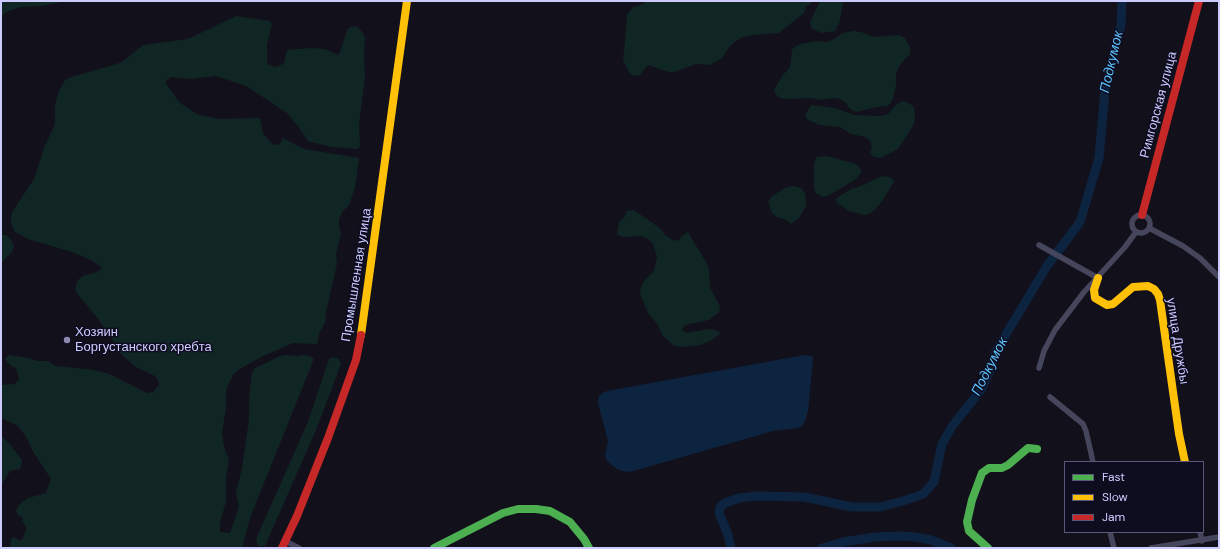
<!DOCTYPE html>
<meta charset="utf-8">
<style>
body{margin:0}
#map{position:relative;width:1220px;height:549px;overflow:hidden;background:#12101b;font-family:"DM Sans",sans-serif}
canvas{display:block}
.frame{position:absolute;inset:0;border:2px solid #cccbff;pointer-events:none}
.legend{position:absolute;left:1064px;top:461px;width:140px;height:72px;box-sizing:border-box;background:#0e0c1f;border:1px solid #5a5879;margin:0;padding:5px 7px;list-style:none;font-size:12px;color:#cccbff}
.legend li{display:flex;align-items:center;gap:8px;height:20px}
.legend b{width:20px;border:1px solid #5a5879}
</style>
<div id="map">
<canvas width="1220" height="549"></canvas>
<div class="frame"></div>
<ul class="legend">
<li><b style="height:5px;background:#4caf50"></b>Fast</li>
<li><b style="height:5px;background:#ffc107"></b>Slow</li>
<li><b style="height:5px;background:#c62828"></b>Jam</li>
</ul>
</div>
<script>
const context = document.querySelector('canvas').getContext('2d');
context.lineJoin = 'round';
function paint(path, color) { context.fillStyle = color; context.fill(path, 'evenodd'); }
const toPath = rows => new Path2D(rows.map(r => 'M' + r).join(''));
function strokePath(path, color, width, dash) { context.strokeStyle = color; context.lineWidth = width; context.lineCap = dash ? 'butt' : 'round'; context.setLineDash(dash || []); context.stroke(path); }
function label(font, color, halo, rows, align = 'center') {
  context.font = font + ' "DM Sans",sans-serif'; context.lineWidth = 3; context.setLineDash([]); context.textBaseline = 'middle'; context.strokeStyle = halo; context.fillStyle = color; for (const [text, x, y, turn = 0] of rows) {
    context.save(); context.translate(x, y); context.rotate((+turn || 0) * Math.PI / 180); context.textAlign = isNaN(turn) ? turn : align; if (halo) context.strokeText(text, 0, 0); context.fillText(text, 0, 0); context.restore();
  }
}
const green = toPath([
 [1,1,67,1,41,6,20,7,6,12,1,17],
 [646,1,811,1,810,5,807,5,804,13,779,33,753,35,740,38,729,47,722,58,710,65,696,64,672,73,648,65,640,75,633,76,629,72,623,60,627,19,626,16,633,7,643,4],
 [820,1,844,1,842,8,840,21,835,31,822,33,812,29,810,22],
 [236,16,270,21,272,24,267,45,267,63,269,65,275,67,281,65,284,63,287,50,311,48,325,49,338,55,340,52,348,28,355,26,360,29,365,37,364,54,365,76,359,124,360,145,359,148,356,149,331,147,308,141,297,125,287,113,246,86,216,76,191,79,171,77,165,82,179,102,198,115,220,119,260,118,263,133,273,145,280,144,283,138,304,149,359,158,355,188,349,205,342,212,339,220,339,224,341,234,336,254,337,264,326,312,325,322,319,334,317,344,293,343,261,357,238,370,233,375,227,387,226,394,226,408,222,433,224,447,229,460,226,478,226,502,220,522,220,532,230,533,239,507,236,494,237,488,242,469,249,419,249,399,252,373,255,368,278,357,284,355,297,356,303,355,309,356,314,359,250,518,242,548,10,548,11,539,13,537,19,540,22,540,26,530,26,527,22,521,23,518,17,514,16,510,20,504,28,498,46,493,51,479,32,450,27,438,18,426,1,418,1,385,15,384,19,379,16,368,11,366,5,359,9,355,29,358,38,361,48,361,56,366,95,370,109,374,147,393,153,392,159,385,159,382,155,376,136,367,122,355,99,320,76,292,75,289,78,280,83,276,97,272,102,268,91,260,72,252,28,239,15,232,12,226,11,219,12,212,34,179,44,148,55,124,55,104,59,91,65,80,71,77,110,66,122,62,143,45,188,39],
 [854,31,861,32,874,37,899,35,905,38,910,47,910,54,900,65,896,74,896,86,893,98,890,104,887,106,876,107,856,112,850,109,846,103,840,99,834,98,819,100,812,98,784,99,778,97,774,91,775,88,783,75,790,67,792,50,794,47,801,44,815,41,827,42,834,39,843,33],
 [903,101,909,103,914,107,915,120,913,126,898,149,881,158,874,157,870,153,872,147,870,141,865,137,851,134,840,127,820,125,808,120,805,115,811,105,835,108,854,115,881,116,888,114,897,104],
 [827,156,853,163,859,166,862,172,856,179,828,196,822,197,816,193,814,188,814,164,817,157],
 [882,176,889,177,893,179,894,182,882,201,875,210,869,214,865,215,849,211,837,203,836,199,841,195,853,188,856,188],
 [794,186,801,188,805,193,806,200,806,206,799,218,791,224,787,220,777,217,772,213,768,202,772,196,787,187],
 [634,210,661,229,665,235,671,239,678,241,682,236,688,232,706,262,709,268,710,288,720,306,719,312,709,320,685,325,682,330,687,333,708,329,715,330,721,333,712,340,700,345,680,347,673,345,663,336,657,324,648,313,640,294,641,287,644,281,654,271,657,257,653,244,648,239,642,236,623,237,617,234,619,222,624,217,627,211],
 [1,235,6,235,11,240,14,246,12,252,1,263],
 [334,357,339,359,341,364,316,430,265,546,258,546,256,539,308,422,329,359],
 [1,436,9,443,21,459,22,462,20,469,10,471,2,484,1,499]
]);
const water = toPath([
 [805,355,812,356,813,359,808,411,805,421,802,426,798,428,773,431,630,472,623,471,617,469,607,461,605,456,608,441,598,403,599,396,602,393,607,391]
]);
const river = toPath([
 [731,548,728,535,719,513,720,507,725,503,739,498,757,496,804,497,852,507,880,507,903,501,923,494,934,482,942,444,953,425,981,390,990,371,996,351,1047,266,1080,222,1099,158,1105,90,1121,25,1122,1],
 [822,548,843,542,875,537,899,536,915,537,931,540,951,548]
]);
const street = toPath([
 '1132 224a9 9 0 1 1 18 0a9 9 0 1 1-18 0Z',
 [1149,228,1183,246,1200,258,1219,277],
 [1039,245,1098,278],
 [1039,368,1044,351,1055,330,1084,292,1125,247,1136,232],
 [1050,397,1083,424,1086,431,1093,462],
 [1110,532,1114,548],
 [1200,532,1202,541],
 [285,541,299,548],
 [1151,548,1219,537]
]);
const fast = toPath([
 [434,548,503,513,518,509,536,509,550,511,570,522,584,539,589,548],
 [988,548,969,531,967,522,972,500,982,473,989,468,1002,468,1008,465,1028,448,1037,449]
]);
const slow = toPath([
 [1098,278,1094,290,1095,298,1107,305,1113,304,1133,287,1148,286,1154,289,1158,294,1160,300,1179,434,1185,462],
 [361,335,407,1]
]);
const jam = toPath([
 [1142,215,1199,1],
 [282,548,297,516,328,438,356,360,361,335]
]);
const markers = [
 [67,340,4,"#8b8aaf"]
];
const streetNames = [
 ["Римгорская улица",1159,105,-75],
 ["Промышленная улица",357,275,-81],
 ["улица Дружбы",1177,341,81]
];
const poiNames = [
 ["Хозяин",75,333],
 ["Боргустанского хребта",75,348]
];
const waterNames = [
 ["Подкумок",1112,62,-77],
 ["Подкумок",990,367,-63]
];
paint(green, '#102625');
paint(water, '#0d2440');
strokePath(river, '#0d2440', 9);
strokePath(street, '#45465c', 5.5);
strokePath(fast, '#4caf50', 8);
strokePath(slow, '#ffc107', 8);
strokePath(jam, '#c62828', 8);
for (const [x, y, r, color] of markers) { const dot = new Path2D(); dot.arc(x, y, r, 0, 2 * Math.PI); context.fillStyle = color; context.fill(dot); strokePath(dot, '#0e0c1f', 1.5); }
label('13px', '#cccbff', '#0e0c1f', streetNames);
label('13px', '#cccbff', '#0e0c1f', poiNames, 'left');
label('italic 14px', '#59c1fe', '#0e0c1f', waterNames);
</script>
